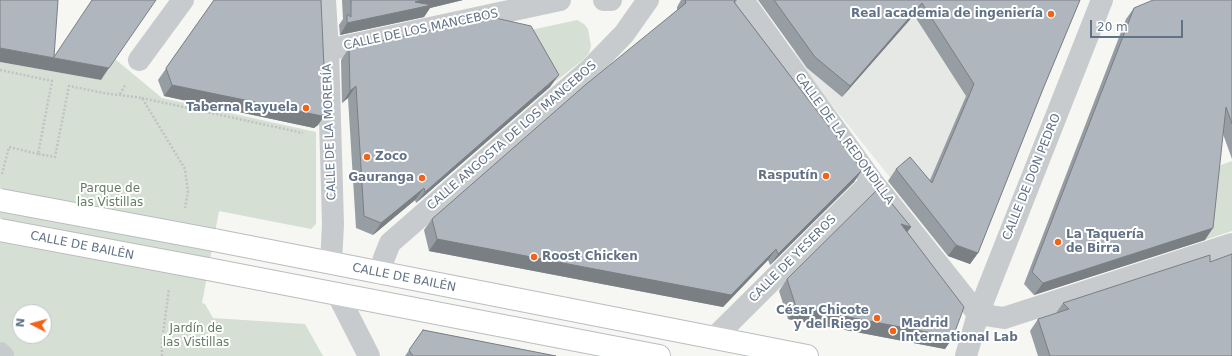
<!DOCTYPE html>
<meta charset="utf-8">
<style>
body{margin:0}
#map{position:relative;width:1232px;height:356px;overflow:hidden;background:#f6f6f2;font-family:"DejaVu Sans",sans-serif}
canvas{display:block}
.north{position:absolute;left:12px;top:304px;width:40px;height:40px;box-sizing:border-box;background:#fff;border:1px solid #c0c7cf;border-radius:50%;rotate:276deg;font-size:11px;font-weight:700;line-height:16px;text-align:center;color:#627286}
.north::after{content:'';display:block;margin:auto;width:14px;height:18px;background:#f26217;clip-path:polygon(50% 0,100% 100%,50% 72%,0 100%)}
.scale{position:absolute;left:1090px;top:20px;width:93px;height:18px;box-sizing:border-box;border:2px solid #627286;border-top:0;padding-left:5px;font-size:12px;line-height:14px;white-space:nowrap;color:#627286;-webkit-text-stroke:3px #fff;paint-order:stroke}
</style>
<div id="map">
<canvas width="1232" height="356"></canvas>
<div class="north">N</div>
<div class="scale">20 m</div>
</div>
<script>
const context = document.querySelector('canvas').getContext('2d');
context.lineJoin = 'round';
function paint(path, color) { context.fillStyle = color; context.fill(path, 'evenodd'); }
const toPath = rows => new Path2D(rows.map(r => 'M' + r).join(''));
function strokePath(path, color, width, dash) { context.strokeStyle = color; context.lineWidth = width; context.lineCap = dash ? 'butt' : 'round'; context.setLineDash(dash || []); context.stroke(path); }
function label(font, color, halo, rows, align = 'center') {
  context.font = font + ' "DejaVu Sans",sans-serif'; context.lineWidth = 4; context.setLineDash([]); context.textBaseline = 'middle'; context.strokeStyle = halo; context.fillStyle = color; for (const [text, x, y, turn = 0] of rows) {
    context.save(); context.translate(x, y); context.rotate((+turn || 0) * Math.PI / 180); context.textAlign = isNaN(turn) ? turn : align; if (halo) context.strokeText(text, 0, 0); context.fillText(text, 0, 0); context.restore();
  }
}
const built = toPath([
 [844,0,946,0,1008,171,970,264,967,263,917,211,828,100,794,53]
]);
const green = toPath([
 [577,20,584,24,588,29,591,46,589,53,584,59,556,81,531,30],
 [115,59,162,98,316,132,316,224,311,229,219,211,202,303,205,304,213,318,305,324,323,356,0,356,0,62,101,80],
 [20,312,44,312,44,336,20,336],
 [1232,161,1232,231,1205,240,1213,168]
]);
const path = toPath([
 [0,70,52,81,38,154,55,157,69,86,104,93,142,98,185,169,188,192,185,208],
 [120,94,126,84],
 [142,98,303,133],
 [2,174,9,147,38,154],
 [162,356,162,341,169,289]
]);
const minor = toPath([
 [325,0,328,50,333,224,331,263],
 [604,0,611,0],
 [743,0,872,181,978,314],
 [328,50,560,0],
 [139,60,183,0],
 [380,273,384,258,390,243,591,68,624,34,648,0],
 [338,295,369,356],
 [978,314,1004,318,1232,244],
 [714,338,872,181],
 [0,353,3,356],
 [966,356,978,314,1102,0]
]);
const major = toPath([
 [214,240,807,356],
 [208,269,659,356]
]);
const majorBridge = toPath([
 [0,200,214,240],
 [0,230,208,269]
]);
const wall = toPath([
 [214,0,326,113,318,125,314,128,164,96,158,80],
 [342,0,463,0,430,8,424,17,340,35,339,25,343,19],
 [681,0,737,0,735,3,862,170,854,182,770,265,768,260,723,307,429,251,424,230,432,219,677,10,677,7],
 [758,0,1080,0,1043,89,978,253,970,264,948,256,888,181,896,169,930,180,966,96,914,15,842,97,807,68],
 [1232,0,1232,159,1223,134,1205,240,1034,295,1024,284,1126,19,1134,8],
 [349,48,550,87,416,203,415,200,373,235,356,228,348,98,342,103,341,60],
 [911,227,907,232,953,337,945,349,788,319,779,291,787,279],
 [1210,262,1232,356,1038,356,1030,331,1038,319,1056,313,1063,303],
 [423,330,556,356,405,356]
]);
const shadedWall = toPath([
 [422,0,463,0,430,8,424,17,340,35,347,23,415,2],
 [922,3,914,15,842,97,850,86],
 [0,48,109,68,101,80,0,62],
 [559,75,550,87,416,203,425,192],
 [172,85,326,113,318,125,314,128,164,96],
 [356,86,348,98,342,103,350,91],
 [862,170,854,182,770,265,778,254],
 [424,188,415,200,373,235,381,223],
 [901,224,911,227,902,239],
 [1213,228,1205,240,1034,295,1043,283],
 [437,239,776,249,768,260,723,307,429,251],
 [956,245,978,253,970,264,948,256],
 [796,307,953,337,945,349,788,319]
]);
const building = toPath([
 [0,0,58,0,54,57,92,0,156,0,109,68,0,48,0,0],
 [214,0,321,0,326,113,322,116,172,85,166,68,214,0],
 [351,0,422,0,415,2,432,5,347,23,347,14,351,17,351,0],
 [685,0,735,0,734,2,862,170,778,254,776,249,731,295,437,239,432,219,584,86,686,3,685,0],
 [774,0,1080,0,1043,89,978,253,956,245,896,169,910,157,932,183,974,84,922,3,850,86,815,57,774,0],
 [1153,0,1232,0,1232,124,1226,107,1213,228,1043,283,1032,272,1134,8,1153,0],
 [491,17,531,26,559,75,425,192,424,188,381,223,364,216,356,86,350,91,349,48,491,17],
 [879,188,911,227,901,224,964,307,953,337,796,307,787,279,879,188],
 [1232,254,1232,356,1050,356,1038,319,1069,309,1063,303,1210,255,1210,262,1232,254],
 [423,330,556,356,413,356,409,350,423,330]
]);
const markers = [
 [1051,14,4,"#f26217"],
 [306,108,4,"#f26217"],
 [367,157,4,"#f26217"],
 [826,176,4,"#f26217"],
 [422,178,4,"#f26217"],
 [1058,242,4,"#f26217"],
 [534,257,4,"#f26217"],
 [877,318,4,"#f26217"],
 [893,331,4,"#f26217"]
];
const poiNames = [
 ["Real academia de ingeniería",1043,14],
 ["Taberna Rayuela",298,108],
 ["Zoco",375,157,"left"],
 ["Rasputín",818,176],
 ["Gauranga",414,178],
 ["La Taquería",1066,235,"left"],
 ["de Birra",1066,249,"left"],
 ["Roost Chicken",542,257,"left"],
 ["César Chicote",869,311],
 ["y del Riego",869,325],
 ["Madrid",901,324,"left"],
 ["International Lab",901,338,"left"]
];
const streetNames = [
 ["CALLE DE LOS MANCEBOS",421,30,-12],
 ["CALLE DE LA MORERÍA",330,132,-92],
 ["CALLE ANGOSTA DE LOS MANCEBOS",512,136,-41],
 ["CALLE DE LA REDONDILLA",844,139,54],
 ["CALLE DE DON PEDRO",1032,177,-68],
 ["CALLE DE BAILÉN",82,246,11],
 ["CALLE DE YESEROS",793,259,-45],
 ["CALLE DE BAILÉN",404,278,11]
];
const parkNames = [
 ["Parque de",110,189],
 ["las Vistillas",110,203],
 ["Jardín de",196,329],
 ["las Vistillas",196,343]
];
paint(built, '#e6e8e6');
paint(green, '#d6dfd3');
strokePath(major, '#babdc1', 24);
strokePath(path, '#c0c2c4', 2.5, [2, 2]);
strokePath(minor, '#c8cbce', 22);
strokePath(major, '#fff', 22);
strokePath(majorBridge, '#babdc1', 24, []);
strokePath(majorBridge, '#fff', 22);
paint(wall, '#969da3');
paint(shadedWall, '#7a7f84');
paint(building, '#afb6bd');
strokePath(building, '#7a7f84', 1);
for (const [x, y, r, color] of markers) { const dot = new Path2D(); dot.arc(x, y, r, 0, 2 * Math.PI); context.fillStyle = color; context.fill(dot); strokePath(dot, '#fff', 1.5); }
label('bold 12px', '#627286', '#fff', poiNames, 'right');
label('12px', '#627286', '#fff', streetNames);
label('12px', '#647d62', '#fff', parkNames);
</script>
